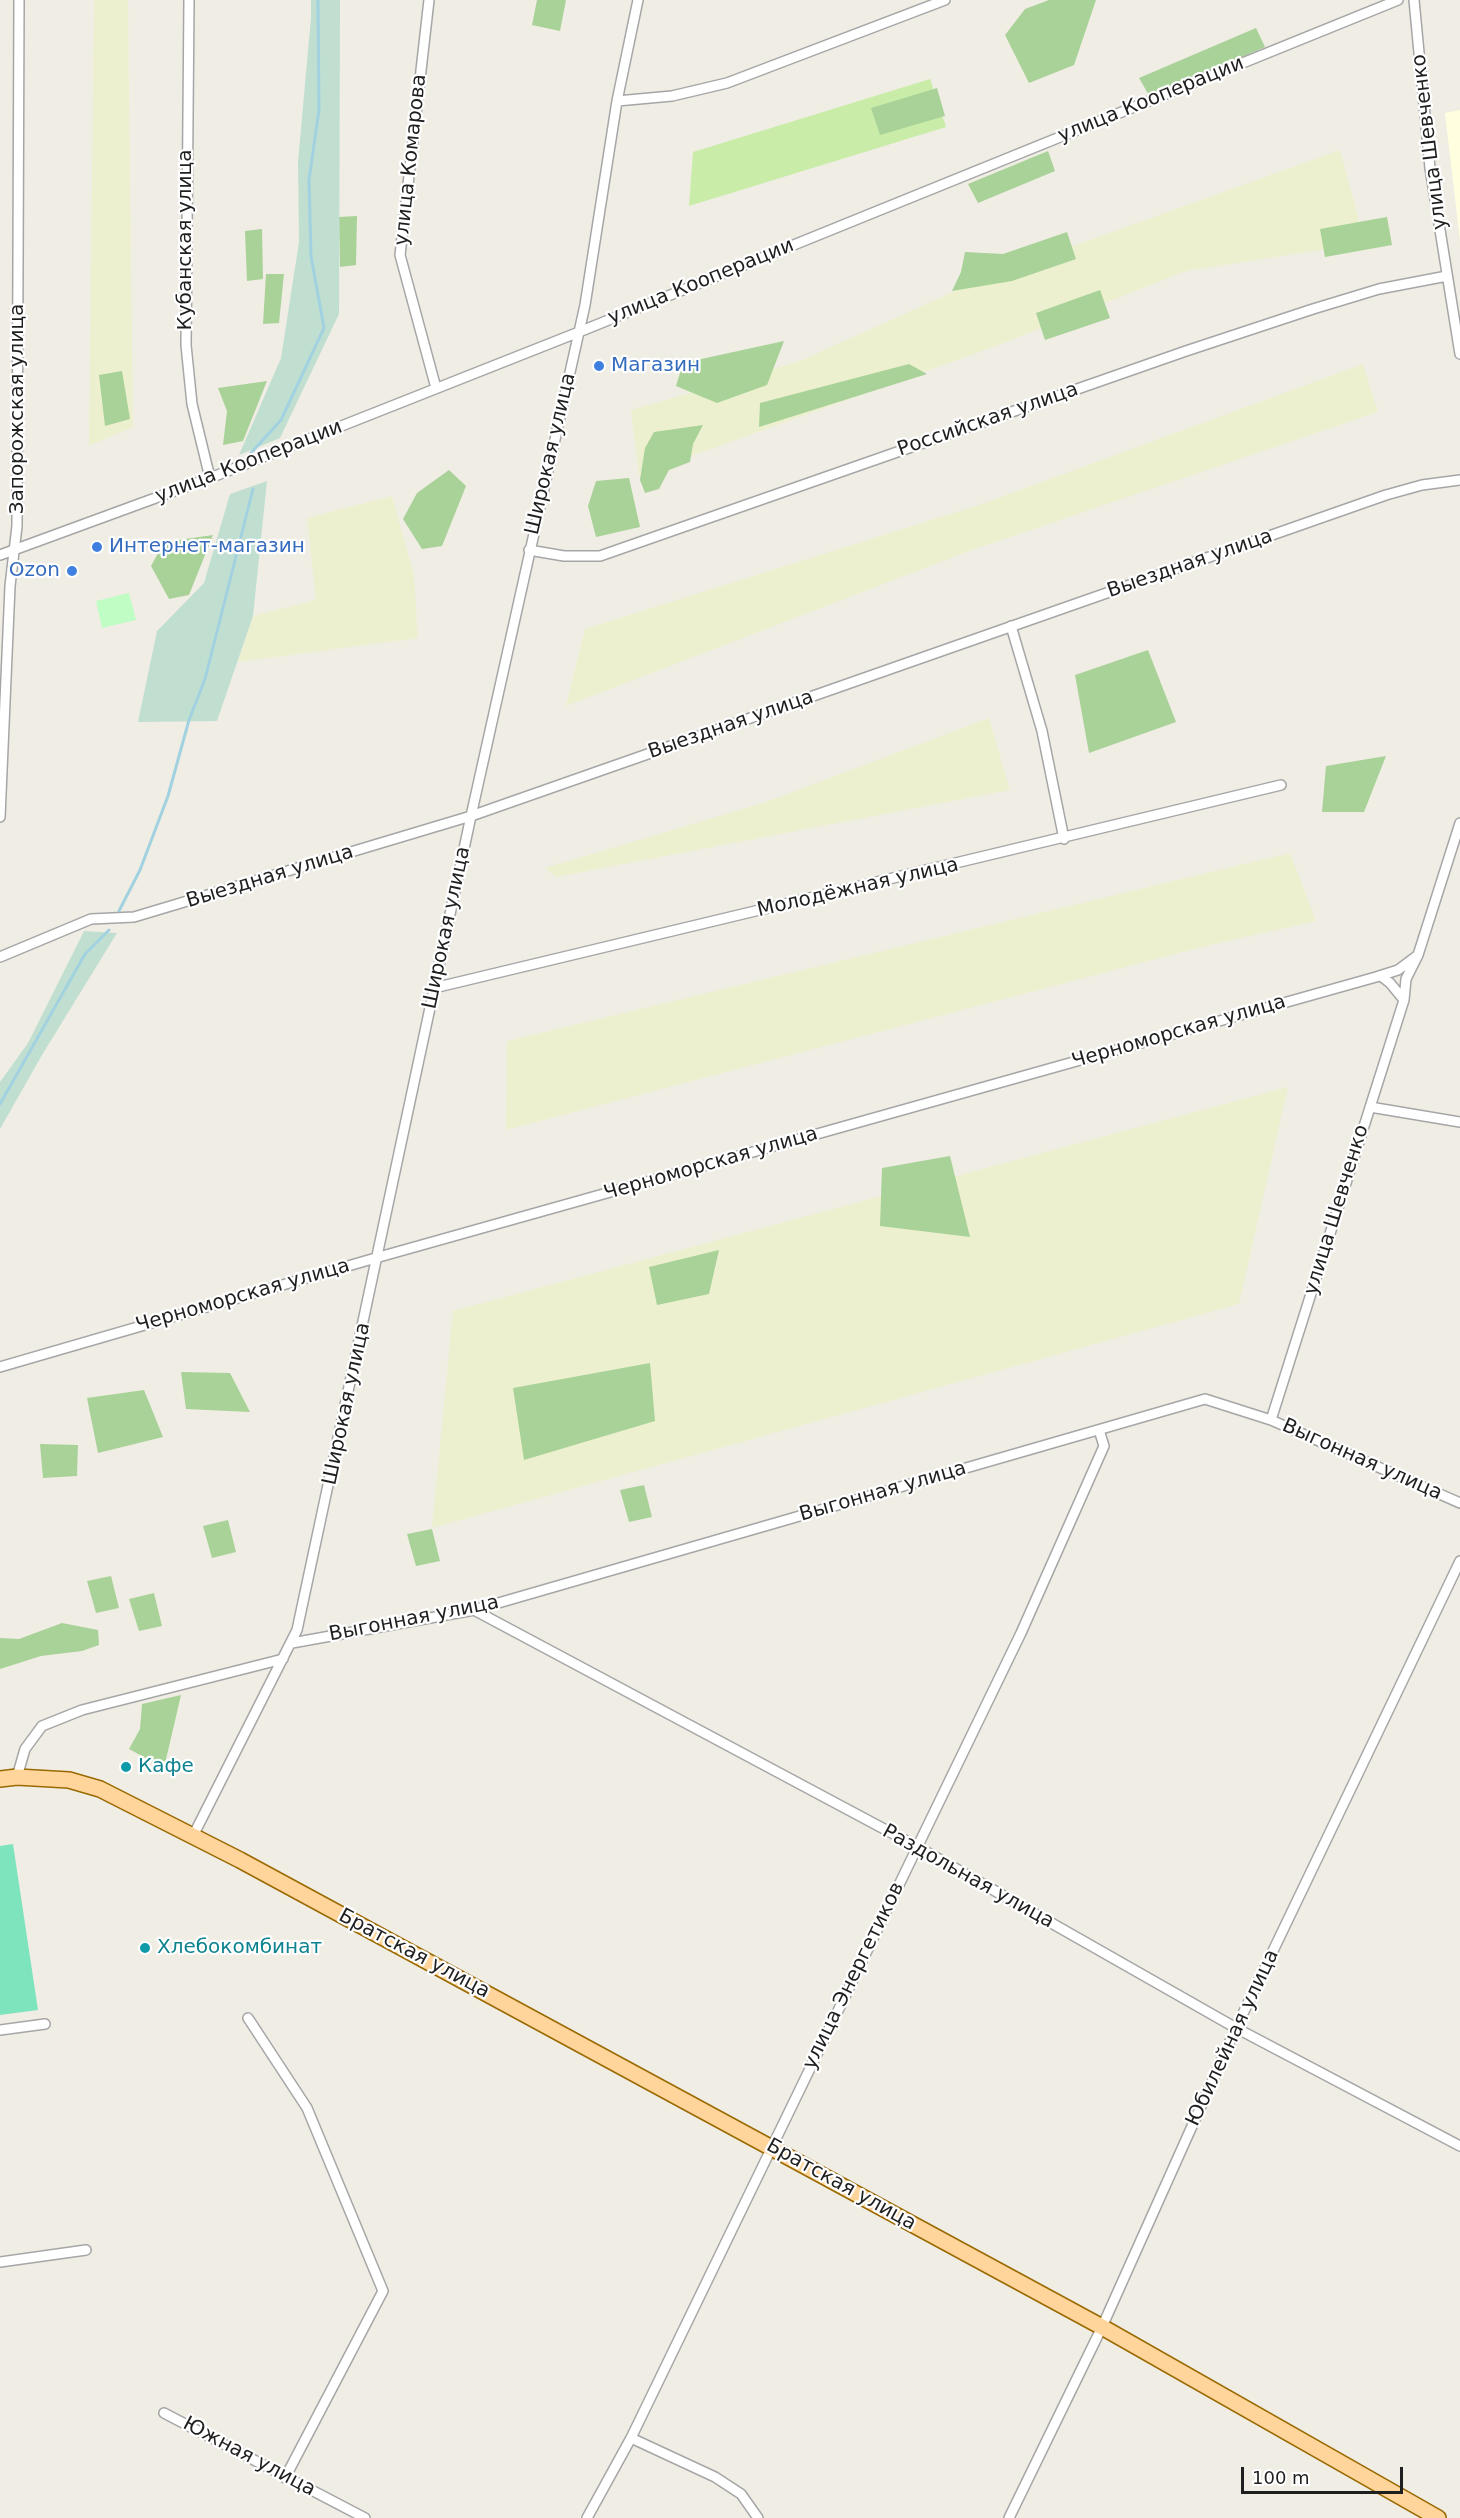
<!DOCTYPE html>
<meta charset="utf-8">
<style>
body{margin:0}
#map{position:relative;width:1460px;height:2518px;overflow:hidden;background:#f0ede5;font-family:"DejaVu Sans",sans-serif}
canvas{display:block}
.scale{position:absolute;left:1241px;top:2467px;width:162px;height:27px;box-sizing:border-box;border:3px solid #1f1f1f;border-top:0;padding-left:8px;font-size:18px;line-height:21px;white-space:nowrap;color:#1f1f1f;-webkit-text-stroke:4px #fff;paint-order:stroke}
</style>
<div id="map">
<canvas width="1460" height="2518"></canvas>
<div class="scale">100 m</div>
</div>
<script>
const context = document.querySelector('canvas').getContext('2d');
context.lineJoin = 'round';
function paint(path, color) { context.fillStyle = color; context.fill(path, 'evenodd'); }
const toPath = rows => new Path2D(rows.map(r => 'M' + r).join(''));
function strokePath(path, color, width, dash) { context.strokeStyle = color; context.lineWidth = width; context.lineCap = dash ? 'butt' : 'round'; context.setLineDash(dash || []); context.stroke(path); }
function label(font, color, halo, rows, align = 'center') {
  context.font = font + ' "DejaVu Sans",sans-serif'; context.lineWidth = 4.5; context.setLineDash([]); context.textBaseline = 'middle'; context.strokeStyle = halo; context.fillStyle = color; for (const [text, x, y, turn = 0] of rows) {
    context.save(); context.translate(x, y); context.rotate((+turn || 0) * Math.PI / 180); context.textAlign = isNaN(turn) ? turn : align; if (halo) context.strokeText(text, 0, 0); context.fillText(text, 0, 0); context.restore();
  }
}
const education = toPath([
 [1460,110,1460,241,1445,113]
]);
const farmland = toPath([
 [94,0,128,0,133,427,89,446],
 [1340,150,1365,243,1186,271,996,346,639,475,631,410,800,361,984,278],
 [1363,364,1378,412,972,550,566,706,585,629,982,504],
 [392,496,414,575,418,638,238,662,253,616,316,600,307,518],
 [989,718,1010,790,556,877,545,868,766,802],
 [1290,853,1316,921,1202,947,506,1130,507,1041],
 [1288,1087,1239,1304,432,1528,453,1311]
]);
const grass = toPath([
 [930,79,946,127,689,206,693,152]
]);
const forest = toPath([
 [537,0,566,0,560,31,532,25],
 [1049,0,1096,0,1074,65,1029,83,1005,35,1025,9],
 [1256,28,1265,47,1150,97,1139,78],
 [937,88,945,116,880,135,871,108],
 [1048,151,1055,171,978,203,968,184],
 [357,216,356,265,340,267,339,217],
 [1387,217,1392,245,1325,257,1320,229],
 [262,229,263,279,247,281,245,231],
 [1067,232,1076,259,1012,281,952,291,961,272,965,252,1003,254],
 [266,274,284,274,279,323,263,324],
 [1100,290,1110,318,1045,340,1036,313],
 [784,341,767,385,717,403,676,386,683,363],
 [909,364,927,374,759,427,760,403],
 [122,371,130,419,105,426,99,375],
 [267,381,243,441,223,445,227,411,218,388],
 [703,425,693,444,690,462,669,470,659,489,645,493,640,480,645,448,654,432],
 [449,470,466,486,442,546,422,549,403,519,417,493],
 [629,478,640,527,596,537,588,506,596,481],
 [213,535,189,595,169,599,151,566,164,542],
 [1148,650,1176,722,1089,753,1075,675],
 [1386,756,1364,812,1322,812,1326,766],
 [950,1156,970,1237,880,1226,882,1168],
 [719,1250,709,1294,657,1305,649,1267],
 [650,1363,655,1421,524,1460,513,1388],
 [181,1372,230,1373,250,1412,186,1409],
 [144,1390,163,1437,98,1453,87,1398],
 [40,1444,78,1445,77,1476,43,1478],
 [644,1485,652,1517,629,1522,620,1490],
 [228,1520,236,1552,212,1558,203,1526],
 [432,1529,440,1561,416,1566,407,1534],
 [111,1576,119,1608,96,1613,87,1581],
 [154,1593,162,1626,139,1631,129,1599],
 [62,1623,98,1630,99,1645,82,1651,41,1656,0,1669,0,1638,19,1639],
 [181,1695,164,1768,129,1749,140,1729,142,1704]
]);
const wetland = toPath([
 [311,0,340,0,339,314,280,438,239,455,281,358,299,242,298,162,311,17],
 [267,481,253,616,217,721,138,722,157,631,204,583,230,494],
 [84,931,117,933,42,1055,0,1129,0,1082,28,1043]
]);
const park = toPath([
 [129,593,136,620,102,628,96,601]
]);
const pitch = toPath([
 [13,1844,38,2010,0,2015,0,1846]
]);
const stream = toPath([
 [250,454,281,420,324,328,311,256,309,180,319,110,318,0],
 [119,911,140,870,168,796,189,720,205,679,253,489],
 [0,1104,85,954,109,930]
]);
const minor = toPath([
 [189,0,186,345,192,404,210,478],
 [429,0,400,255,436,388],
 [1414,0,1430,168,1460,354],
 [617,101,672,96,727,83,945,0],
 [529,550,564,556,600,556,1186,351,1313,309,1379,289,1447,276],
 [0,555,210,478,579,332,1398,0],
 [1011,626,1042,731,1064,839],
 [0,817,10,586,17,526,19,0],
 [0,957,91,919,134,917,471,816,1386,495,1422,485,1460,480],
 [434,988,1281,785],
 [1404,1000,1406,979,1418,955,1460,823],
 [1370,1107,1460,1122],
 [0,1367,379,1257,1376,977,1398,970,1418,955],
 [1271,1420,1404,1000,1390,983,1381,976],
 [474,1610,916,1846,1236,2028,1460,2146],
 [292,1643,474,1610,1205,1399,1271,1420,1460,1503],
 [17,1777,25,1749,42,1726,82,1710,283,1659],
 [193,1836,297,1630,471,816,585,305,617,101,638,0],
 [248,2018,307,2108,383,2291,285,2478],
 [0,2030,45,2024],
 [0,2262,86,2250],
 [164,2413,365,2518],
 [631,2438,715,2477,741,2494,758,2518],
 [587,2518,631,2438,1021,1633,1104,1446,1099,1430],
 [1009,2518,1102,2327,1236,2028,1460,1561]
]);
const primary = toPath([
 [0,1779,17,1777,69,1780,100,1789,240,1860,1102,2327,1438,2518]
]);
const markers = [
 [599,366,6,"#3f7fe0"],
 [97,547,6,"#3f7fe0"],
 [72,571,6,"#3f7fe0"],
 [126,1767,6,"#0f9aa8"],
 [145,1948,6,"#0f9aa8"]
];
const streetNames = [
 ["улица Кооперации",1151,100,-22],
 ["улица Шевченко",1430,142,-97],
 ["улица Комарова",411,160,-84],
 ["Кубанская улица",186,240,-90],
 ["улица Кооперации",701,282,-22],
 ["Запорожская улица",18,409,-90],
 ["Российская улица",988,420,-19],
 ["Широкая улица",551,454,-77],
 ["улица Кооперации",249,462,-21],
 ["Выездная улица",1190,564,-19],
 ["Выездная улица",731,725,-19],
 ["Выездная улица",270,877,-17],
 ["Молодёжная улица",858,888,-13],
 ["Широкая улица",447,928,-78],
 ["Черноморская улица",1179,1032,-16],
 ["Черноморская улица",711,1164,-16],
 ["улица Шевченко",1337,1210,-73],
 ["Черноморская улица",243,1296,-16],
 ["Широкая улица",347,1404,-78],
 ["Выгонная улица",1362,1460,24],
 ["Выгонная улица",883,1492,-16],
 ["Выгонная улица",414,1619,-11],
 ["Раздольная улица",968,1877,29],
 ["Братская улица",414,1954,28],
 ["улица Энергетиков",854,1976,-64],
 ["Юбилейная улица",1233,2038,-65],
 ["Братская улица",841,2185,29],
 ["Южная улица",249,2457,28]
];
const shopNames = [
 ["Магазин",611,366],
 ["Интернет-магазин",109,547],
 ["Ozon",60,571,"right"]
];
const cultureNames = [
 ["Кафе",138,1767],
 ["Хлебокомбинат",157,1948]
];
paint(education, '#ffffdf');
paint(farmland, '#edf0cf');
paint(grass, '#c9eda8');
paint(forest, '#a8d297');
paint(wetland, '#c1dfd1');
paint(park, '#bffdc5');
paint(pitch, '#7ee4be');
strokePath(stream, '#a2d2e0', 3);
strokePath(minor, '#a6a6a6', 12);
strokePath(primary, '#9a6900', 18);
strokePath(minor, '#fff', 9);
strokePath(primary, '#ffd59b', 15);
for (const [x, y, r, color] of markers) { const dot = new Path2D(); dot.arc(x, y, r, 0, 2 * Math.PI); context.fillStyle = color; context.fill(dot); strokePath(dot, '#fff', 2); }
label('20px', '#1f1f1f', '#fff', streetNames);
label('20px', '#366cbe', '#fff', shopNames, 'left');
label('20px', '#0d838f', '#fff', cultureNames, 'left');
</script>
